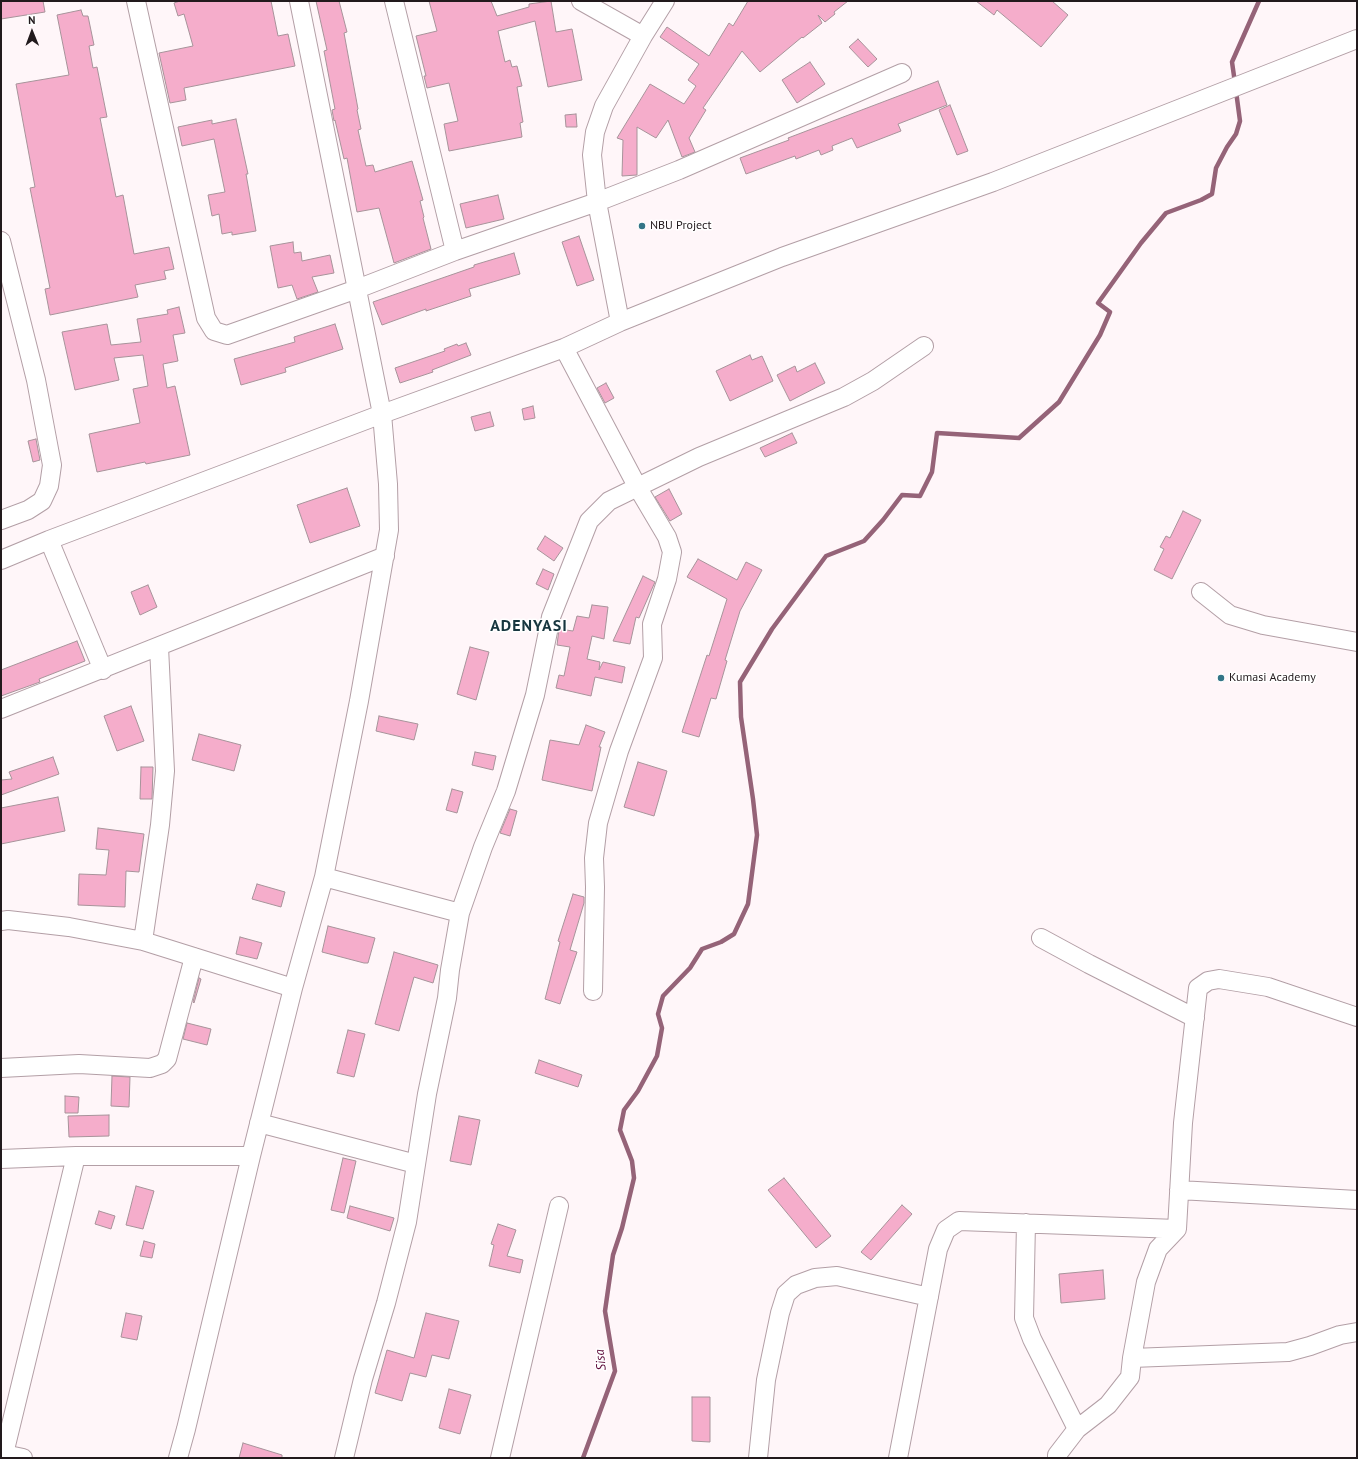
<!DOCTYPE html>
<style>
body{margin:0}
#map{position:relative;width:1358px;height:1459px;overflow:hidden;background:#fff6f9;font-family:"PT Sans",sans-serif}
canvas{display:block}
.frame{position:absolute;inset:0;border:2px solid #221a1d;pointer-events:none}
.north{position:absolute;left:12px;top:12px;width:40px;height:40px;-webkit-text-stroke:3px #fff;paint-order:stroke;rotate:359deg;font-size:11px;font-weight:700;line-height:16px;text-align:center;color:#221a1d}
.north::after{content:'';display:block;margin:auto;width:14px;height:18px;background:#221a1d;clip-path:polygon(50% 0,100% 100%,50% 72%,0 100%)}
</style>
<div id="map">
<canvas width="1358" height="1459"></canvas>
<div class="frame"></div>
<div class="north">N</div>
</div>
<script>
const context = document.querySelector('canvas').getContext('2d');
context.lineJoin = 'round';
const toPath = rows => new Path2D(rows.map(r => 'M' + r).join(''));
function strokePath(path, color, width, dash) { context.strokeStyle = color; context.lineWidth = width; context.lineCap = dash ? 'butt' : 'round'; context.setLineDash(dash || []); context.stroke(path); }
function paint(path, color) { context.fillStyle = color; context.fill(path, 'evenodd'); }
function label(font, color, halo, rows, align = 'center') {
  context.font = font + ' "PT Sans",sans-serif'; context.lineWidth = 3; context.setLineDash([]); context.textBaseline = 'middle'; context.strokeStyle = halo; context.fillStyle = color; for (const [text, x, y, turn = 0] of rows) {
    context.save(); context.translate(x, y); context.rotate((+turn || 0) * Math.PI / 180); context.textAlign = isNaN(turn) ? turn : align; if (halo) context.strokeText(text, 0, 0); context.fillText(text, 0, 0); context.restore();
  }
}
const stream = toPath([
 [1235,83,1232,62,1259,1],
 [583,1458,615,1371,605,1311,613,1255,622,1228,634,1178,632,1161,620,1130,624,1110,638,1091,657,1056,662,1028,658,1014,663,996,690,968,702,949,721,942,734,934,748,904,757,835,753,799,741,717,740,682,772,629,826,556,864,541,883,520,902,495,920,496,932,472,937,433,1019,438,1059,402,1100,335,1110,312,1098,303,1141,243,1166,213,1201,200,1212,194,1216,168,1227,147,1236,134,1240,121,1236,91]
]);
const building = toPath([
 [1,1,43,1,45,12,1,19,1,1],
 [180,1,271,1,278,36,288,34,295,66,184,88,186,100,170,103,159,53,193,46,184,14,178,16,174,3,180,1],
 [316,1,339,1,347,32,344,33,358,109,357,110,361,129,358,130,366,166,373,165,375,172,412,161,423,200,420,201,424,217,423,218,431,249,394,263,379,208,357,212,347,158,344,159,335,120,334,121,332,110,335,109,324,51,327,50,316,1],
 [429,1,491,1,497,16,529,7,529,4,551,1,556,32,572,29,582,80,548,87,535,21,498,31,505,62,510,60,512,67,517,66,522,86,517,87,523,122,520,123,522,137,449,151,444,124,458,121,449,83,427,88,424,76,426,76,416,36,437,31,429,1],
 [748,1,848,1,834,12,835,14,825,22,818,15,822,23,803,38,802,37,760,72,742,51,703,108,706,110,689,138,695,152,682,157,668,120,656,138,637,127,637,175,622,176,623,140,617,138,650,84,684,104,696,86,688,80,699,64,660,37,667,27,709,56,729,23,733,26,748,1],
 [976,1,1052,1,1068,15,1041,47,997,10,994,15,976,1],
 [81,10,83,16,88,16,94,45,89,46,93,68,97,67,107,117,100,118,116,197,123,195,134,254,169,247,174,269,164,271,166,279,135,285,138,297,50,315,45,289,50,288,30,188,35,187,16,84,69,75,57,15,81,10],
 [858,39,877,59,868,67,849,47,858,39],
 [810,62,825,84,797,103,782,80,810,62],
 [938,81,947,105,898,124,901,131,857,148,852,138,832,146,833,150,821,155,819,150,796,159,795,156,746,174,740,158,789,140,788,138,938,81],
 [950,105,968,151,957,155,939,110,950,105],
 [576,114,577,127,566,127,565,115,576,114],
 [236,119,248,174,246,174,256,231,232,235,232,232,222,234,219,214,212,216,208,195,225,192,214,139,182,146,178,127,212,120,212,124,236,119],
 [498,195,504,219,466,228,460,204,498,195],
 [579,236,594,280,577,286,562,242,579,236],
 [293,242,294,253,301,252,302,261,330,255,334,273,312,277,318,292,297,299,292,285,278,288,270,246,293,242],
 [514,253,520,274,469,289,471,296,426,311,426,309,382,325,373,302,474,267,474,265,514,253],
 [179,307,185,333,173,335,178,361,163,364,167,388,175,386,190,455,146,464,145,462,97,472,89,434,140,423,133,389,148,386,143,355,114,358,119,380,75,390,62,332,107,324,111,345,141,342,137,319,168,314,167,310,179,307],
 [335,324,343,349,285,368,286,372,241,385,234,359,295,342,294,337,335,324],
 [466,343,471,355,432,370,433,372,400,383,395,368,445,351,444,349,457,344,458,346,466,343],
 [750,355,752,360,762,356,773,381,730,401,716,371,750,355],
 [815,363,825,383,790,401,777,375,795,366,797,372,815,363],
 [606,383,614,398,605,403,597,388,606,383],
 [533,406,535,418,524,420,522,409,533,406],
 [490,412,494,426,475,431,471,417,490,412],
 [792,433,797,443,765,457,760,448,792,433],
 [36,439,40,460,33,462,28,441,36,439],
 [347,488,360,526,310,543,297,505,347,488],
 [669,489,682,514,670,521,655,497,669,489],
 [1183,511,1201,520,1172,579,1154,570,1164,549,1160,547,1166,536,1170,538,1183,511],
 [545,536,563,548,554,561,537,549,545,536],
 [698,559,737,580,746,562,762,570,740,611,725,660,727,661,716,699,711,698,699,737,682,732,707,655,709,656,727,599,687,577,698,559],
 [543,569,554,574,548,590,536,584,543,569],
 [643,576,655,582,639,618,636,617,630,644,613,641,643,576],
 [148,585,157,607,140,615,131,592,148,585],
 [592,605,608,607,604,639,592,636,587,659,600,662,599,670,603,662,625,667,622,683,595,677,591,696,556,688,559,675,564,676,570,647,557,645,559,629,573,631,577,616,589,618,592,605],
 [77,641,85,661,39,679,40,682,1,696,1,670,77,641],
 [470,647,489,652,476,700,457,694,470,647],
 [131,706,144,741,117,751,104,716,131,706],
 [379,716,418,724,414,740,376,731,379,716],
 [586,725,605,732,599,747,601,747,592,791,542,780,550,740,579,745,586,725],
 [199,734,241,745,234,771,192,760,199,734],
 [475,752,496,756,493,770,472,765,475,752],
 [53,757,59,774,1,795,1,780,12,779,9,772,53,757],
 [638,762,667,771,654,816,624,807,638,762],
 [141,767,153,767,152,799,140,799,141,767],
 [452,789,463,792,457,813,446,810,452,789],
 [58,797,65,831,1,844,1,808,58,797],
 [510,809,517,811,510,836,500,833,510,809],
 [98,828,144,834,139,872,126,871,125,907,78,905,79,874,106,875,109,850,96,849,98,828],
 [257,884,285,892,281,907,252,899,257,884],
 [573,894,584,897,584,903,570,950,577,952,560,1004,545,999,560,942,558,941,573,894],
 [328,926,375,938,368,963,364,963,322,952,328,926],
 [240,937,262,943,257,959,236,954,240,937],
 [394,952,438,965,433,983,414,977,399,1031,375,1024,394,952],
 [199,978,201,979,194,1003,193,1002,199,978],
 [187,1023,211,1029,207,1045,183,1039,187,1023],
 [348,1030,365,1034,354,1077,337,1073,348,1030],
 [539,1060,582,1075,578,1087,535,1073,539,1060],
 [112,1076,130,1077,129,1107,111,1106,112,1076],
 [65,1096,79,1097,78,1113,65,1113,65,1096],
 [109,1115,109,1136,69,1137,68,1116,109,1115],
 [459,1116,480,1120,471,1165,450,1161,459,1116],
 [343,1158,356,1161,344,1213,331,1210,343,1158],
 [784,1178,831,1236,816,1248,768,1190,784,1178],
 [136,1186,154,1191,143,1229,126,1225,136,1186],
 [902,1205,912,1214,871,1260,861,1252,902,1205],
 [350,1206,394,1218,390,1231,347,1218,350,1206],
 [99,1211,115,1216,111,1229,95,1224,99,1211],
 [498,1224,516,1230,507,1256,523,1260,520,1273,489,1266,494,1245,491,1244,498,1224],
 [144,1241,155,1244,152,1258,140,1256,144,1241],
 [1103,1270,1105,1299,1061,1303,1059,1274,1103,1270],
 [126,1313,142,1316,137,1340,121,1337,126,1313],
 [426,1313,459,1321,449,1359,432,1355,426,1377,410,1373,402,1401,375,1393,387,1350,414,1358,426,1313],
 [449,1389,471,1395,460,1434,439,1428,449,1389],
 [692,1397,710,1397,710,1442,692,1441,692,1397],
 [243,1443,282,1455,282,1458,239,1458,243,1443]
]);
const minor = toPath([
 [136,1,206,318,214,331,227,335,357,289,455,251,597,202,679,170,902,73],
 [394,1,455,251],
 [581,1,643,36],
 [1,241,36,380,52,465,49,486,42,501,28,510,1,520],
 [620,322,597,202,592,155,595,132,604,106,643,36,665,1],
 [564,348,638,488,667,537,672,552,667,579,652,624,653,658,619,751,598,823,594,858,595,887,593,991],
 [49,540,103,670],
 [1,560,49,540,382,414,564,348,620,322,782,257,993,182,1357,39],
 [1201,592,1230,615,1263,625,1357,642],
 [1,709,385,556],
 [324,877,460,913],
 [1,921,8,920,69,927,143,941,293,988],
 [1041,938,1089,964,1195,1018],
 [143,941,160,825,165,771,159,647],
 [1,1068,79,1064,150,1068,162,1064,167,1059,194,957],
 [259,1123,416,1164],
 [1,1159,76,1156,251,1156],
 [1179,1190,1357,1200],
 [1026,1223,1024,1318,1032,1339,1077,1429],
 [1132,1358,1288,1352,1310,1346,1340,1335,1357,1332],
 [4,1454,23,1458],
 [3,1458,76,1156],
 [178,1458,186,1429,251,1156,293,988,324,877,359,701,389,530,388,484,382,414,299,1],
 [344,1458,363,1379,386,1303,407,1222,427,1094,447,998,450,970,460,913,483,847,506,791,535,695,551,617,589,521,609,501,699,457,844,397,873,381,924,346],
 [500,1458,559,1206],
 [758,1458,766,1380,780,1313,786,1294,796,1285,815,1278,837,1276,929,1297],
 [898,1458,938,1249,946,1230,959,1221,1177,1229],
 [1057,1458,1057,1455,1077,1429,1108,1405,1130,1377,1132,1358,1146,1282,1158,1249,1177,1229,1183,1123,1198,988,1208,981,1219,979,1268,987,1357,1017]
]);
const markers = [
 [642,226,4,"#337587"],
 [1221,678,4,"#337587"]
];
const poiNames = [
 ["NBU Project",650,226],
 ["Kumasi Academy",1229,678]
];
const waterNames = [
 ["Sisa",601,1360,-96]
];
const districtNames = [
 ["ADENYASI",529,626]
];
strokePath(stream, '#956378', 4.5);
paint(building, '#f5adcb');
strokePath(building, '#a7939a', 1);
strokePath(minor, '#b39fa6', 20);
strokePath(minor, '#fff', 18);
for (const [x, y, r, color] of markers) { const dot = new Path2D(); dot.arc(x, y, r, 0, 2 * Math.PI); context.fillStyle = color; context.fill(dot); strokePath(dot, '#fff', 1.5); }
label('12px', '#221a1d', '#fff', poiNames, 'left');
label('italic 13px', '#5b0737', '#fff', waterNames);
context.letterSpacing = '1px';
label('bold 16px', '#17363f', '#fff', districtNames);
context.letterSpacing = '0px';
</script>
